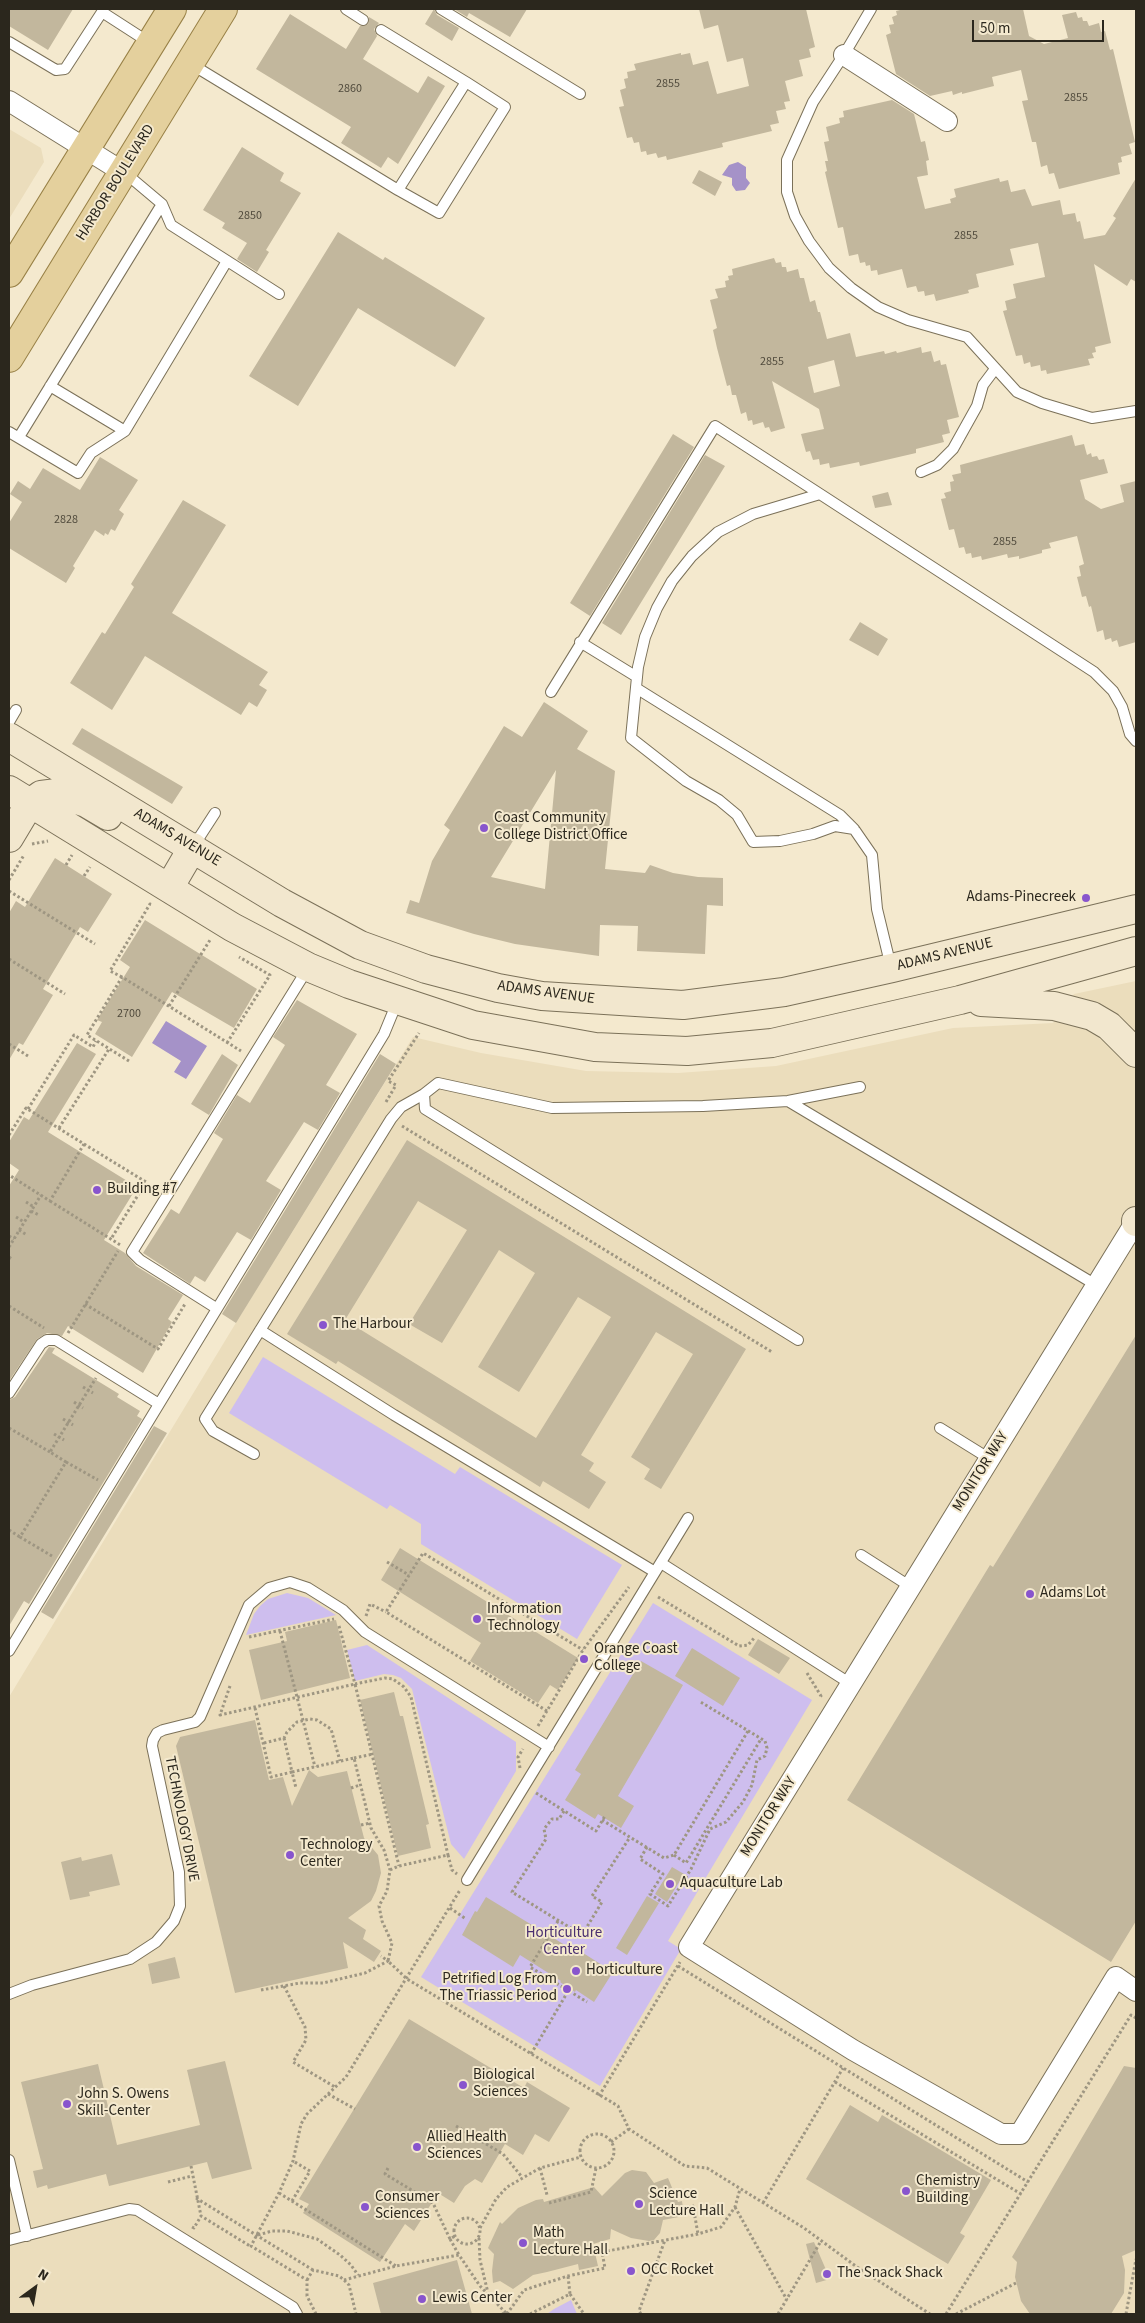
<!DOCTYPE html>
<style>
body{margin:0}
#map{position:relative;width:1145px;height:2323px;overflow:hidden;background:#f4e9ce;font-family:"Source Sans 3",sans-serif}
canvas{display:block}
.frame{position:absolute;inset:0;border:10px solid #2b271d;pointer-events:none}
.north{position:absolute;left:10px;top:2263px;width:50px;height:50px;-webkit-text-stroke:4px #f4e9ce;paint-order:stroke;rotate:32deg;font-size:14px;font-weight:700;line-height:20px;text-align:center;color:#2b271d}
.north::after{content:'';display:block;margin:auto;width:18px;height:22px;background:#2b271d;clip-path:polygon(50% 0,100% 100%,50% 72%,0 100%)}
.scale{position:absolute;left:972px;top:20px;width:132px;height:22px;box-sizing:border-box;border:2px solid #2b271d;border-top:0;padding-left:6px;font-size:15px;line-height:18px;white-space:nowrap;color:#2b271d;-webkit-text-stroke:4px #f4e9ce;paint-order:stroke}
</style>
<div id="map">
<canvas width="1145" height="2323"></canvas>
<div class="frame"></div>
<div class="north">N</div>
<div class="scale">50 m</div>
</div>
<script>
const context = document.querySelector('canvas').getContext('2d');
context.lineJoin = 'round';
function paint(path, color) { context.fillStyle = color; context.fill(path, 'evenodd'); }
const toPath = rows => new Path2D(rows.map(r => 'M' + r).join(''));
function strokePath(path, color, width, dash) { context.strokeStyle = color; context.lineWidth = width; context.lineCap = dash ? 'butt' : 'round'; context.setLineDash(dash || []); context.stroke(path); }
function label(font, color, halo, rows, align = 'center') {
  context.font = font + ' "Source Sans 3",sans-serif'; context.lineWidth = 4; context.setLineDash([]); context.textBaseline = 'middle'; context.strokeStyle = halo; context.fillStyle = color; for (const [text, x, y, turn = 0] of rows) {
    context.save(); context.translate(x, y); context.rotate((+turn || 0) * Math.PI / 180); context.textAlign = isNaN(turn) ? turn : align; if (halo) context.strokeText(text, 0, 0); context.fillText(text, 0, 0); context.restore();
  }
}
const built = toPath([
 [9,129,41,148,44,162,9,219],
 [1136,981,1136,2314,9,2314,9,1697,234,1326,413,1037,481,1053,586,1071,678,1073,776,1066,953,1028,1053,1023,1074,994]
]);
const green = toPath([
 [263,1357,455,1474,460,1467,622,1565,577,1639,421,1544,421,1524,390,1505,387,1509,229,1413],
 [287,1593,308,1598,336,1615,246,1635,254,1614,260,1606,268,1599],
 [653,1603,812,1700,668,1941,681,1949,600,2086,421,1977],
 [367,1645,516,1742,516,1771,464,1859,451,1844,412,1689,401,1678,393,1675,384,1674,355,1681,347,1650],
 [571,2300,577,2314,547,2314,554,2309]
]);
const water = toPath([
 [738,162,746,167,746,178,750,183,745,190,736,191,732,185,732,178,722,175,729,165],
 [166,1021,207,1046,186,1079,174,1072,181,1061,152,1043]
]);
const building = toPath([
 [9,9,73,9,48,50,9,26],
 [434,9,437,15,459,28,452,41,425,24],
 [454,9,527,9,510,37,469,13,467,17],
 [699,9,806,9,815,47,809,49,811,57,799,60,803,76,785,81,790,101,784,102,786,109,776,111,779,123,770,125,772,131,722,143,723,147,667,160,666,156,658,158,656,153,647,155,646,151,641,152,639,142,634,143,632,137,627,138,619,107,624,106,620,90,626,88,624,79,628,78,627,72,636,70,634,64,681,53,681,55,690,53,693,65,708,61,717,94,749,86,743,58,727,62,718,25,704,29],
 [904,9,1023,9,1029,36,1044,44,1068,38,1062,15,1076,12,1078,18,1082,17,1083,21,1087,21,1089,26,1099,23,1101,32,1105,31,1110,50,1113,49,1135,142,1129,144,1132,154,1121,157,1122,162,1118,163,1120,174,1059,189,1054,173,1049,174,1047,165,1041,167,1036,142,1032,142,1022,101,1028,100,1021,70,992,77,994,86,962,94,962,92,953,95,952,91,930,96,896,74,886,35,891,33,889,25,894,24,892,17,897,15,896,11],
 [290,14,346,49,360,26,368,24,369,17,379,23,374,29,377,36,363,59,418,93,428,76,445,86,398,164,388,157,381,168,341,143,351,127,256,69],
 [892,100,914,114,921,142,925,141,929,160,926,161,928,175,917,177,925,209,951,203,950,199,956,197,954,189,999,178,1000,182,1008,180,1011,192,1025,189,1032,206,1060,200,1063,215,1075,213,1077,222,1080,221,1084,239,1105,235,1116,218,1113,216,1136,178,1136,282,1131,279,1127,286,1094,264,1111,343,1095,347,1096,352,1092,353,1094,358,1088,359,1090,365,1047,374,1046,370,1041,371,1040,365,1031,367,1030,362,1024,364,1022,355,1016,356,1003,311,1007,310,1005,301,1016,298,1013,284,1045,277,1038,243,1010,249,1014,265,976,274,979,287,968,290,969,293,936,301,934,294,925,296,924,291,918,292,916,286,907,288,902,269,878,275,877,270,871,271,870,265,866,266,865,262,860,263,858,254,849,256,843,227,838,228,825,172,827,171,825,161,828,161,824,142,829,141,826,127,840,123,839,118,844,117,843,111],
 [242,147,284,173,280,181,301,193,266,250,269,252,257,272,237,259,247,243,222,228,225,223,203,210],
 [699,170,722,182,715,196,692,183],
 [338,232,383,260,385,257,485,318,455,367,358,308,298,406,249,376],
 [774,258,776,263,781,262,782,267,786,267,787,272,798,269,800,278,804,278,810,302,815,300,818,312,820,312,827,339,850,333,856,357,884,351,885,354,896,351,897,353,921,347,922,353,931,351,934,362,940,360,941,365,946,364,959,417,947,420,950,433,942,435,944,442,916,449,916,453,860,466,859,462,830,468,829,463,820,465,819,459,813,460,810,451,806,452,801,434,824,429,819,409,772,381,785,428,771,432,769,427,765,428,763,422,753,425,752,420,748,421,746,412,741,414,736,395,732,395,730,385,727,386,717,348,713,330,717,328,710,300,718,298,715,289,726,287,725,281,729,280,728,276,733,275,732,269],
 [834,360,840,386,814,393,808,367],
 [673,434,694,447,590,616,570,603],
 [1072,435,1075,446,1084,444,1087,455,1091,453,1092,457,1097,456,1099,460,1104,459,1108,473,1080,480,1085,499,1101,509,1124,502,1120,485,1136,481,1136,642,1119,647,1117,640,1112,642,1111,638,1105,640,1103,630,1097,632,1091,606,1089,607,1086,596,1082,597,1077,577,1081,576,1079,566,1084,564,1077,536,1049,543,1051,548,1042,550,1042,553,1019,559,1019,556,1008,558,1007,554,982,560,981,556,972,558,971,553,966,554,964,547,959,548,954,529,949,530,941,499,946,498,944,493,951,491,950,482,954,481,952,475,961,473,960,465],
 [705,455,725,466,621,635,602,623],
 [100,457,138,480,119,510,124,514,115,531,111,529,108,535,105,533,104,536,95,530,73,566,75,568,66,583,9,548,9,523,22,502,10,494,18,481,30,489,43,468,80,490],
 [888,492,892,505,875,508,872,496],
 [183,500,226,525,172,613,268,672,259,685,267,690,257,707,249,702,241,715,145,656,112,710,70,683,102,632,105,634,134,587,131,584],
 [860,622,888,639,878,656,849,640],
 [544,702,588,731,577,749,615,771,605,869,645,873,650,865,673,873,698,877,723,878,723,906,707,905,705,954,637,951,638,926,600,925,599,956,515,944,474,934,406,913,410,900,419,903,432,861,450,830,444,825,504,726,522,737],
 [556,770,545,889,491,877],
 [82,728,183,787,172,804,72,744],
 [55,858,112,894,88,932,80,927,43,989,53,995,23,1045,19,1043,9,1060,9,913,16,901,25,907],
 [145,920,257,989,234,1028,172,992,132,1057,95,1034,102,1022,97,1020,130,967,120,960],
 [297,1000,357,1034,326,1085,340,1093,318,1130,304,1122,266,1181,281,1190,251,1240,237,1232,205,1282,195,1276,190,1284,143,1253,171,1209,179,1214,223,1139,214,1133,237,1095,250,1103,285,1045,273,1037],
 [77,1043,96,1054,48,1132,137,1187,104,1240,125,1253,136,1266,183,1295,168,1319,172,1322,143,1373,68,1326,62,1336,47,1333,37,1339,9,1381,9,1186,19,1170,9,1163,9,1142,24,1117,29,1120],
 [222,1054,238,1065,209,1115,191,1104],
 [380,1054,396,1064,236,1323,222,1314],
 [407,1140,746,1349,661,1489,644,1479,650,1469,631,1457,693,1354,656,1332,581,1455,594,1463,589,1471,606,1482,589,1509,543,1481,540,1487,338,1361,336,1364,287,1334],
 [418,1201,467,1230,409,1324,442,1343,499,1250,535,1273,478,1367,519,1392,578,1297,611,1317,536,1438,345,1320],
 [1136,1335,1136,1921,1111,1962,847,1800,990,1565,993,1567],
 [49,1347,55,1348,52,1353,119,1394,117,1397,140,1411,137,1416,142,1419,29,1604,24,1601,9,1626,9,1400,15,1397],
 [154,1426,167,1433,53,1619,41,1612],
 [400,1548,578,1658,558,1690,550,1685,538,1703,470,1661,481,1643,381,1580],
 [336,1620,350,1678,261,1700,249,1650,287,1641,285,1632],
 [758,1639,790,1658,779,1674,748,1655],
 [692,1648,740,1678,723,1706,675,1676],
 [641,1661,683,1685,618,1796,634,1806,621,1828,598,1814,595,1819,565,1800,581,1774,575,1770],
 [394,1692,400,1716,403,1716,429,1824,426,1825,431,1848,398,1856,360,1700],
 [255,1720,269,1780,283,1777,292,1806,309,1770,318,1777,347,1771,364,1838,378,1855,381,1873,376,1891,371,1901,348,1918,366,1930,363,1939,381,1951,374,1962,343,1942,348,1968,235,1993,176,1746,180,1737],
 [112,1854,120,1885,89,1892,90,1896,70,1900,61,1862,81,1857,82,1861],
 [672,1867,684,1874,667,1902,655,1894],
 [647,1896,659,1903,627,1955,616,1948],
 [486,1897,578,1953,580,1951,613,1972,594,2002,576,1990,575,1992,560,1982,561,1981,520,1955,513,1967,462,1935,475,1911,477,1912],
 [175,1957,180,1978,152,1984,148,1964],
 [409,2019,524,2088,527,2082,570,2108,549,2142,535,2134,523,2155,505,2144,482,2183,475,2179,465,2186,454,2203,438,2193,414,2231,405,2224,380,2262,303,2213,309,2204,299,2199],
 [225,2061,252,2169,212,2179,207,2162,109,2186,106,2174,48,2189,47,2185,37,2188,33,2171,43,2169,21,2082,98,2064,117,2145,200,2125,187,2070],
 [1124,2066,1136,2068,1136,2250,1122,2256,1125,2270,1124,2293,1111,2314,1030,2314,1021,2301,1015,2277,1017,2262,1012,2257],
 [850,2105,878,2122,882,2115,991,2180,960,2233,965,2236,948,2264,806,2179],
 [632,2170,646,2172,654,2183,668,2178,678,2202,682,2201,684,2216,663,2220,660,2233,654,2240,649,2241,631,2238,611,2229,610,2239,593,2244,598,2266,579,2270,578,2264,547,2272,533,2275,513,2289,500,2281,493,2283,492,2271,494,2254,488,2248,500,2222,502,2224,518,2208,536,2200,543,2199,544,2202,594,2187,602,2196,625,2173],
 [814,2242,830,2279,816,2283,806,2244],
 [457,2260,472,2314,381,2314,373,2283]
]);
const path = toPath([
 [32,844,48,841],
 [66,865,72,855],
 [84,876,90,867],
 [9,880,24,855],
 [9,891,95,944],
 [9,959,65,994],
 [122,977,110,971,150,904,153,905],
 [169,1006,210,940],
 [227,1043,270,975,239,957],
 [9,1044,28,1056],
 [129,1061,87,1035,122,977,241,1051],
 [386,1102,396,1085,388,1081,419,1033],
 [28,1109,74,1035,93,1047,96,1041],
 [402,1126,772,1352],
 [59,1128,109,1049],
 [9,1135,26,1108,84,1144,50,1201,9,1175],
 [84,1144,146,1182,111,1239],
 [50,1201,122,1246],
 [26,1202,34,1207],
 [31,1211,39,1215],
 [16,1217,24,1222],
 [19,1230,27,1235],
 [9,1236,14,1239],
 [9,1247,41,1195],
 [9,1257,12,1259],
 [85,1304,158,1349,185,1304],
 [9,1306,44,1328],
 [68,1333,118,1251],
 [83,1387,93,1393],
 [74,1402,83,1408],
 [63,1419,73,1425],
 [9,1428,50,1452],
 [54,1434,64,1440],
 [66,1462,98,1480],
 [9,1530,20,1537],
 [52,1556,20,1537,66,1462,50,1452,96,1378],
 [387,1562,409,1575],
 [658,1597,739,1646,748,1645,755,1637],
 [366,1616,370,1604,386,1612],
 [339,1626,355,1684,385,1678,393,1679,404,1687,411,1697,448,1855],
 [280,1631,315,1767],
 [249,1637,334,1619],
 [807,1673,821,1696,819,1698],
 [230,1686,220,1715,355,1684,399,1866],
 [255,1708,271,1777,292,1772,296,1788],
 [547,1711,386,1612,423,1553,583,1650],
 [538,1726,583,1650,629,1587],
 [284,1738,292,1772,354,1758,371,1828,384,1850,390,1870,387,1891,379,1906,382,1921,392,1943,388,1961,407,1979,618,2106,629,2129,685,2166,707,2168,804,2228,857,2267,930,2314],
 [264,1743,284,1738,287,1732,297,1722,310,1719,317,1720,331,1729,340,1761],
 [354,1758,373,1754],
 [520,1768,518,1757,523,1749],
 [351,1788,360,1785],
 [536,1793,596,1831,605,1816],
 [564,1811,559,1819,552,1819,544,1829,546,1839,512,1892,582,1935,602,1902,592,1896,630,1837],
 [602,1820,664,1858,674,1855,748,1731],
 [361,1825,370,1823],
 [647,1847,640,1859,663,1874,650,1894,668,1906,691,1869,710,1829,726,1822,743,1802,752,1785,757,1760,765,1756,767,1748,765,1741,699,1701],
 [674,1855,686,1863,761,1739],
 [390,1870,399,1866,448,1855,452,1870,457,1874],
 [450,1908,466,1919],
 [558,1921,530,1967,587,2002],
 [678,1966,1028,2182],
 [284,1986,305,2027,306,2040,293,2062,335,2087],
 [261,1990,300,1983,323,1983,365,1973,388,1961,381,1956],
 [531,2054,570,1988],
 [835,2082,1021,2194],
 [328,2094,355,2109],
 [599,2096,680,1962],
 [456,2126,503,2154,522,2177],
 '580 2151a17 17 0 1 1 34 0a17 17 0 1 1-34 0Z',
 [611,2142,629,2129],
 [191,2166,201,2216],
 [388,2168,385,2174,433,2203,450,2239,455,2236],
 [540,2168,547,2195],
 [168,2182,192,2176],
 [279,2193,396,2266],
 [196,2198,313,2270],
 [292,2201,310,2171,293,2161],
 [549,2203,591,2192,596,2168],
 [763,2203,843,2068],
 [735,2207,787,2300],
 [683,2208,693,2206,698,2234],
 '454 2231a13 13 0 1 1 26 0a13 13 0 1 1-26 0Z',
 [192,2227,194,2228,201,2216,250,2246],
 [480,2228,496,2199,507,2187,540,2168,581,2157],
 [258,2235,272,2231,287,2231,317,2239,340,2255,351,2265,358,2275],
 [479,2238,480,2260,488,2293],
 [450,2239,459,2255],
 [307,2280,313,2270,339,2276,344,2280,349,2285,356,2314],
 [344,2280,396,2266,459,2255,480,2286,506,2313,502,2314],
 [570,2294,584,2314],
 [316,2314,307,2296,307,2280,251,2246,279,2193,293,2161,301,2124,307,2114,346,2077,460,1890],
 [507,2314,524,2290,568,2276,605,2268,602,2252,698,2234,721,2227,735,2207,740,2189],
 [530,2314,570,2294,568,2276],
 [641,2314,639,2311,665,2240],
 [778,2314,821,2241],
 [946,2314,1131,2015,1136,2018],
 [956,2314,1016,2283],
 [1126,2314,1136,2259]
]);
const lane = toPath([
 [346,9,363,20],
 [441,9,580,94],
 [871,9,845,53,813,102,787,160,787,192,795,216,809,241,829,268,851,288,878,307,908,320,967,337,1017,392,1042,403,1092,418,1136,411],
 [9,42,56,70,65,69,102,12,150,43],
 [191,64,398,190,466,82,381,30],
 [124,172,162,204,171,225,279,294],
 [398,190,439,213,505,107,466,82],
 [50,386,125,431],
 [9,432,78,473,91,453,125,431,227,261],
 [19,437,162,204],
 [921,472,937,465,953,449,977,406,983,385,995,369],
 [580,642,637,677],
 [636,688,840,815,854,829],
 [551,692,715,426,820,494],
 [9,722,16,710],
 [193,847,215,813],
 [891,967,877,909,872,855,854,829,835,826,813,834,780,841,753,842,737,815,719,800,686,781,631,738,638,667,645,637,657,608,672,581,692,556,718,532,753,514,820,494,1094,672,1113,691,1122,707,1130,734,1136,741],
 [788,1101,1096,1285],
 [216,1308,140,1260,132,1252,308,968],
 [260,1330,394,1415,655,1572],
 [798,1340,425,1109,424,1094,438,1083,552,1108,703,1106,788,1101,860,1087],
 [9,1393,41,1344,47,1340,56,1340,159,1404],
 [940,1428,990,1459],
 [254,1454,213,1431,205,1419,391,1119,401,1107,424,1094],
 [861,1555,911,1587],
 [661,1563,851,1684],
 [9,1651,384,1034,398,1000],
 [467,1880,688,1518],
 [9,1994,32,1985,130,1959,156,1942,174,1921,180,1906,179,1872,152,1746,153,1740,157,1733,163,1730,195,1722,200,1717,249,1605,269,1588,290,1582,308,1588,343,1610,365,1632,549,1747],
 [9,2160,27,2236],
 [9,2240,129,2209,137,2210,293,2307,297,2314]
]);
const street = toPath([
 [844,55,947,121],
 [9,101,123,172],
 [1136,1221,689,1947,853,2050,1001,2134,1020,2134,1116,1977,1136,1991]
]);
const secondary = toPath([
 [9,737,282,903,360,945,426,969,498,988,542,996,683,1005,784,992,892,968,1136,909],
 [9,790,232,927,308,967,349,984,473,1025,595,1047,687,1051,772,1043,960,1000,1136,951],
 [9,838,30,803,41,795,57,793,86,803,108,816],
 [169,888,193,847],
 [981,1002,1054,1006,1092,1016,1109,1026,1136,1053],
 [1136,1222,1136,1221]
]);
const primary = toPath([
 [9,273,172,9],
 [9,358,223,9]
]);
const markers = [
 [484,828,5,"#8855cd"],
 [1086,898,5,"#8855cd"],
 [97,1190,5,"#8855cd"],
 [323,1325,5,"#8855cd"],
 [1030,1594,5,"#8855cd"],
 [477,1619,5,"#8855cd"],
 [584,1659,5,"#8855cd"],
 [290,1855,5,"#8855cd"],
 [670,1884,5,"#8855cd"],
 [576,1971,5,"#8855cd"],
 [567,1989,5,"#8855cd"],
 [463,2085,5,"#8855cd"],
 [67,2104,5,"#8855cd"],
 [417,2147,5,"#8855cd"],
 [906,2191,5,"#8855cd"],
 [639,2204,5,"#8855cd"],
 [365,2207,5,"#8855cd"],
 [523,2243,5,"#8855cd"],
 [631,2271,5,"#8855cd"],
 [827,2274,5,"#8855cd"],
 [422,2299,5,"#8855cd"]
];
const numberNames = [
 ["2855",668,84],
 ["2860",350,89],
 ["2855",1076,98],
 ["2850",250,216],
 ["2855",966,236],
 ["2855",772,362],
 ["2828",66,520],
 ["2855",1005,542],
 ["2700",129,1014]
];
const streetNames = [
 ["HARBOR BOULEVARD",116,183,-58],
 ["ADAMS AVENUE",177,838,31],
 ["ADAMS AVENUE",945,955,-14],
 ["ADAMS AVENUE",546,993,8],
 ["MONITOR WAY",981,1472,-58],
 ["MONITOR WAY",769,1817,-58],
 ["TECHNOLOGY DRIVE",181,1819,79]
];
const poiNames = [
 ["Coast Community",494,819],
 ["College District Office",494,836],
 ["Adams-Pinecreek",1076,898,"right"],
 ["Building #7",107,1190],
 ["The Harbour",333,1325],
 ["Adams Lot",1040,1594],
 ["Information",487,1610],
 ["Technology",487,1627],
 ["Orange Coast",594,1650],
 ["College",594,1667],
 ["Technology",300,1846],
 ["Center",300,1863],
 ["Aquaculture Lab",680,1884],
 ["Horticulture",586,1971],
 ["Petrified Log From",557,1980,"right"],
 ["The Triassic Period",557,1997,"right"],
 ["Biological",473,2076],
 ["Sciences",473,2093],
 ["John S. Owens",77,2095],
 ["Skill-Center",77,2112],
 ["Allied Health",427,2138],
 ["Sciences",427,2155],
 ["Chemistry",916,2182],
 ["Building",916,2199],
 ["Science",649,2195],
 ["Lecture Hall",649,2212],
 ["Consumer",375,2198],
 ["Sciences",375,2215],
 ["Math",533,2234],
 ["Lecture Hall",533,2251],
 ["OCC Rocket",641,2271],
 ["The Snack Shack",837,2274],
 ["Lewis Center",432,2299]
];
const parkNames = [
 ["Horticulture",564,1934],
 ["Center",564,1951]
];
paint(built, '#ebddbc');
paint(green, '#cebeee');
paint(water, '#a592c8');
paint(building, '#c2b79d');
strokePath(lane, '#7b7159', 12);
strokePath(street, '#7b7159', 22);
strokePath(secondary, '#7b7159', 30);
strokePath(primary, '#988046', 30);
strokePath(path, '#9e9682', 3, [2.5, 2.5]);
strokePath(lane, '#fff', 10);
strokePath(street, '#fff', 20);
strokePath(secondary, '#f2e7ce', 28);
strokePath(primary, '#e4d09d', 28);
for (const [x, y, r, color] of markers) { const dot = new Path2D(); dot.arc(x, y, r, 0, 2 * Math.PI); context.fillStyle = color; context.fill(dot); strokePath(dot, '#f4e9ce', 2); }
label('12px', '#514b3d', null, numberNames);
label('15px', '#2b271d', '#f4e9ce', streetNames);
label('15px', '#2b271d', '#f4e9ce', poiNames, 'left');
label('15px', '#492e70', '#f4e9ce', parkNames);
</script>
